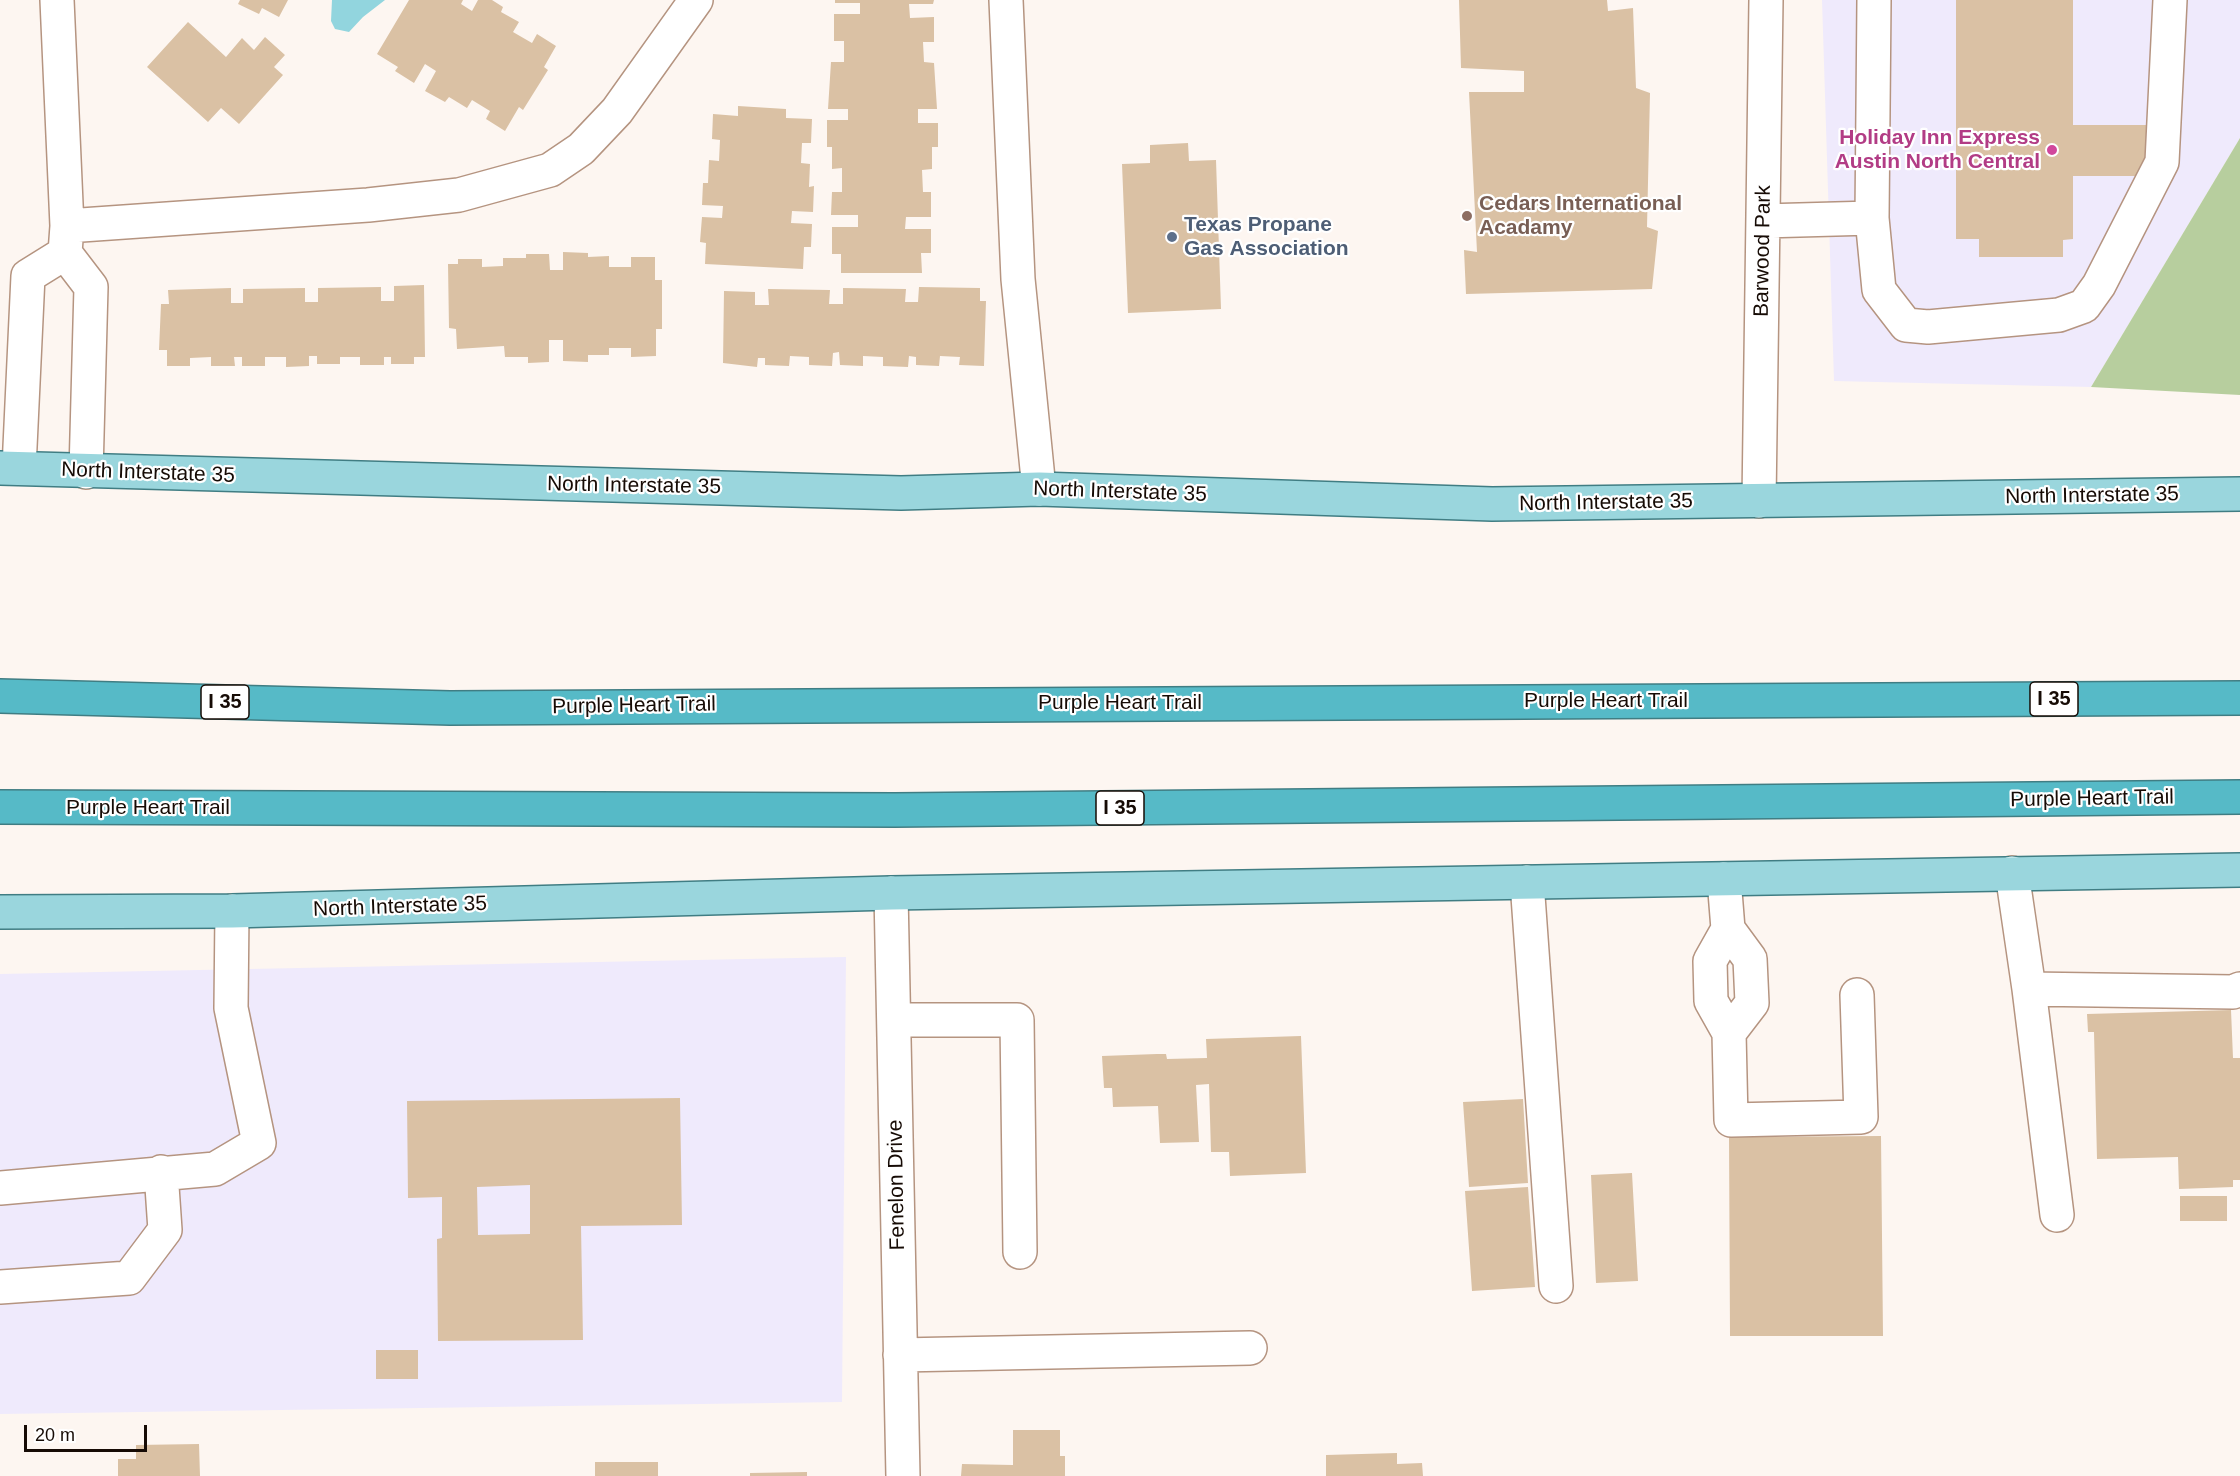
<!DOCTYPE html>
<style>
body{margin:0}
#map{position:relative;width:2240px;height:1476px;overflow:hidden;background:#fdf6f1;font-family:Arial,sans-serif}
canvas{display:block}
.scale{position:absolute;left:24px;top:1425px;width:123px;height:27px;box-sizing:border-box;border:3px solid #160b05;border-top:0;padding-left:8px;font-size:18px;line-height:21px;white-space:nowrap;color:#160b05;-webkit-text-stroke:4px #fff;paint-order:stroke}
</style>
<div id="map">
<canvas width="2240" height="1476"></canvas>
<div class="scale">20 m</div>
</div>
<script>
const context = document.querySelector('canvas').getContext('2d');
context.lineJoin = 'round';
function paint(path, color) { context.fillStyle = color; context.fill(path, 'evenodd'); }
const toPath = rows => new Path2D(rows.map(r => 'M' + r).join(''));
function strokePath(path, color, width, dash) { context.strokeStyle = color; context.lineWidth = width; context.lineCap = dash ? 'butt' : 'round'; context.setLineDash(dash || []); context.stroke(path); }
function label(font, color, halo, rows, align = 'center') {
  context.font = font + ' Arial,sans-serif'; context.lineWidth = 4.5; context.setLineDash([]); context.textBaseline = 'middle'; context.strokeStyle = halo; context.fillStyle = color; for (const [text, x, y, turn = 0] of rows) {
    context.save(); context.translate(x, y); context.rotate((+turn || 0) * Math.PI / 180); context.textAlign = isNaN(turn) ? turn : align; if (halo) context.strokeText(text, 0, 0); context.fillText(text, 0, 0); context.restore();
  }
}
const commercial = toPath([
 [1822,0,2240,0,2240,138,2091,387,1834,381],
 [846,957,842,1402,0,1414,0,974]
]);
const forest = toPath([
 [2240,138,2240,395,2091,387]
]);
const water = toPath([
 [332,0,385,0,363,17,349,32,335,29,331,21]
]);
const building = toPath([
 [240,0,288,0,279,17,262,8,259,14,238,4],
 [409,0,463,0,461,4,472,11,478,0,492,0,503,7,501,12,519,22,513,32,532,43,537,34,556,46,544,67,548,70,523,110,519,107,505,131,486,119,490,111,472,100,467,108,449,97,445,102,425,91,436,71,425,64,414,83,395,71,398,67,377,54],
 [835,0,934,0,933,4,909,4,910,18,934,17,934,42,923,42,924,62,934,63,937,109,918,109,918,123,938,123,938,147,932,147,932,169,922,170,923,192,931,192,931,217,906,217,905,229,931,229,931,253,921,253,922,273,841,273,841,254,832,254,832,227,858,227,858,215,831,215,832,192,842,192,842,168,832,169,832,147,827,147,827,120,848,120,848,109,828,109,831,62,844,62,844,41,834,41,834,14,860,14,860,3,835,3],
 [1459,0,1607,0,1608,11,1633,8,1636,88,1650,93,1647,227,1658,231,1652,289,1466,294,1464,250,1477,252,1469,92,1524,92,1524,71,1461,68],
 [1956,0,2073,0,2073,125,2148,125,2148,176,2073,176,2073,239,2063,240,2063,257,1979,257,1979,239,1956,239],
 [188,22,226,57,242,38,254,50,265,37,285,55,274,67,283,75,239,124,221,108,208,122,147,67],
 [738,106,786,109,786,118,812,119,811,143,802,143,801,163,810,164,809,187,814,186,813,212,792,211,791,223,812,224,811,247,804,247,803,269,705,264,706,243,700,242,702,217,722,218,723,206,702,205,703,183,708,183,709,160,719,161,720,140,712,139,713,114,738,116],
 [1188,143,1189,161,1216,160,1221,309,1128,313,1122,164,1150,163,1150,145],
 [563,252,588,253,588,257,609,256,609,267,631,267,631,257,655,257,655,280,662,280,662,329,656,329,656,356,631,357,631,348,609,348,609,355,588,355,588,362,563,361,563,340,549,340,549,362,528,363,528,357,505,357,504,346,457,349,456,329,449,328,448,264,458,264,458,259,482,259,482,267,503,266,503,258,526,258,526,254,549,254,550,270,563,270],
 [424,285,425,357,414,357,414,364,391,364,391,357,384,357,384,365,360,365,360,357,340,357,340,364,317,364,317,356,309,356,309,366,286,367,286,357,265,357,265,366,242,366,242,357,234,357,235,366,211,366,211,357,190,358,190,366,167,366,167,350,159,350,161,304,169,304,168,290,231,288,231,303,243,303,243,289,305,288,305,302,318,302,318,288,381,287,381,301,394,301,394,286],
 [919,287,980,288,980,301,986,301,984,366,959,365,960,357,940,356,939,366,916,365,916,357,909,356,908,367,883,366,883,357,863,356,863,366,840,365,839,352,833,353,832,366,809,365,809,357,790,356,789,366,765,365,765,358,758,358,757,367,723,363,724,291,755,292,755,305,769,305,768,289,830,290,829,304,843,304,843,288,906,289,905,302,918,302],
 [2231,1010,2233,1058,2240,1058,2240,1180,2233,1180,2233,1187,2179,1189,2178,1157,2097,1159,2094,1032,2088,1032,2087,1014],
 [1301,1036,1306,1173,1230,1176,1229,1152,1211,1152,1209,1084,1196,1085,1199,1142,1160,1143,1158,1106,1113,1107,1112,1088,1104,1088,1102,1056,1157,1054,1166,1054,1167,1059,1207,1058,1206,1039],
 [680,1098,682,1225,581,1226,583,1340,438,1341,437,1239,442,1238,442,1197,408,1198,407,1101],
 [530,1185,530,1234,478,1235,477,1187],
 [1523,1099,1528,1183,1469,1187,1463,1102],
 [1881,1136,1883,1336,1730,1336,1729,1137],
 [1632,1173,1638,1281,1596,1283,1591,1175],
 [1528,1187,1535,1287,1472,1291,1465,1191],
 [2180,1196,2227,1196,2227,1221,2180,1221],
 [376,1350,418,1350,418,1379,376,1379],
 [1013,1430,1060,1430,1060,1456,1065,1456,1065,1476,961,1476,962,1464,1013,1465],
 [199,1444,200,1476,118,1476,118,1459,136,1459,136,1445],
 [1397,1453,1397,1464,1422,1463,1423,1476,1326,1476,1326,1455],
 [595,1462,658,1462,658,1476,595,1476],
 [807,1472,807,1476,750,1476,750,1473]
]);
const minor = toPath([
 [57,0,67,226,65,253,91,287,86,472],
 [1006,0,1018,279,1039,489],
 [1874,0,1872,218,1879,290,1906,325,1928,327,2059,315,2084,306,2099,285,2162,162,2170,0],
 [1763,221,1872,218],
 [67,226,368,205,459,195,550,170,581,149,617,111,696,0],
 [19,468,28,276,65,253],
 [1759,501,1766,0],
 [2012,873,2029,989,2233,992,2240,989],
 [1724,879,1728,929,1750,959,1752,1003,1729,1033,1711,1001,1710,961,1728,929],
 [1527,882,1556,1286],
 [891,893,903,1476],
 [2029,989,2057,1215],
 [894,1020,1017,1020,1020,1252],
 [1729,1033,1731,1120,1861,1117,1857,995],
 [0,1188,215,1169,259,1143,231,1008,232,911],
 [0,1287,129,1278,165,1230,161,1172],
 [900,1355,1250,1348]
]);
const major = toPath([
 [0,468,901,493,1039,489,1492,504,2240,494],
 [0,912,232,911,891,893,2240,870]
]);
const highway = toPath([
 [0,696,450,708,2240,698],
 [0,807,895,810,2240,797]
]);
const markers = [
 [2052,150,6,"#d1479c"],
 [1467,216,6,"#8d6e63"],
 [1172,237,6,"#5c6f8a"]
];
const shields = [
 [2054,699,48],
 [225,702,48],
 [1120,808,48]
];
const shieldNames = [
 ["I 35",2054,699],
 ["I 35",225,702],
 ["I 35",1120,808]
];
const hotelNames = [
 ["Holiday Inn Express",2040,138],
 ["Austin North Central",2040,162]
];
const educationNames = [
 ["Cedars International",1479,204],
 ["Acadamy",1479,228]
];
const serviceNames = [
 ["Texas Propane",1184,225],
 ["Gas Association",1184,249]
];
const streetNames = [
 ["Barwood Park",1763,251,-89],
 ["North Interstate 35",148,473,2],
 ["North Interstate 35",634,486,1],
 ["North Interstate 35",1120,492,2],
 ["North Interstate 35",2092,496,-1],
 ["North Interstate 35",1606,503,-1],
 ["Purple Heart Trail",1606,701],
 ["Purple Heart Trail",1120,703],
 ["Purple Heart Trail",634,706,-1],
 ["Purple Heart Trail",2092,799,-1],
 ["Purple Heart Trail",148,808],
 ["North Interstate 35",400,907,-2],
 ["Fenelon Drive",897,1185,-91]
];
paint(commercial, '#efeafc');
paint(forest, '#b7ce9e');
paint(water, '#92d5de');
paint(building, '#dac1a4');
strokePath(minor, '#b59480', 36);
strokePath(major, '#407d83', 36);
strokePath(highway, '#407d83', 36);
strokePath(minor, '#fff', 33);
strokePath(major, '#9ad6dd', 33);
strokePath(highway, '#56bac7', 33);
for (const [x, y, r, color] of markers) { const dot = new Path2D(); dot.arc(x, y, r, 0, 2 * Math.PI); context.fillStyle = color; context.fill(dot); strokePath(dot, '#fff', 2); }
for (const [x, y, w] of shields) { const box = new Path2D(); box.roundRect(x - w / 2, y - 17, w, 34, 4.5); context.fillStyle = '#fff'; context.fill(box); strokePath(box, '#160b05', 1.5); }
label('bold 20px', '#160b05', null, shieldNames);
label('bold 21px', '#b23c85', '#fff', hotelNames, 'right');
label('bold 21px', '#785e54', '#fff', educationNames, 'left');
label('bold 21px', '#4e5e75', '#fff', serviceNames, 'left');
label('21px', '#160b05', '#fff', streetNames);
</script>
